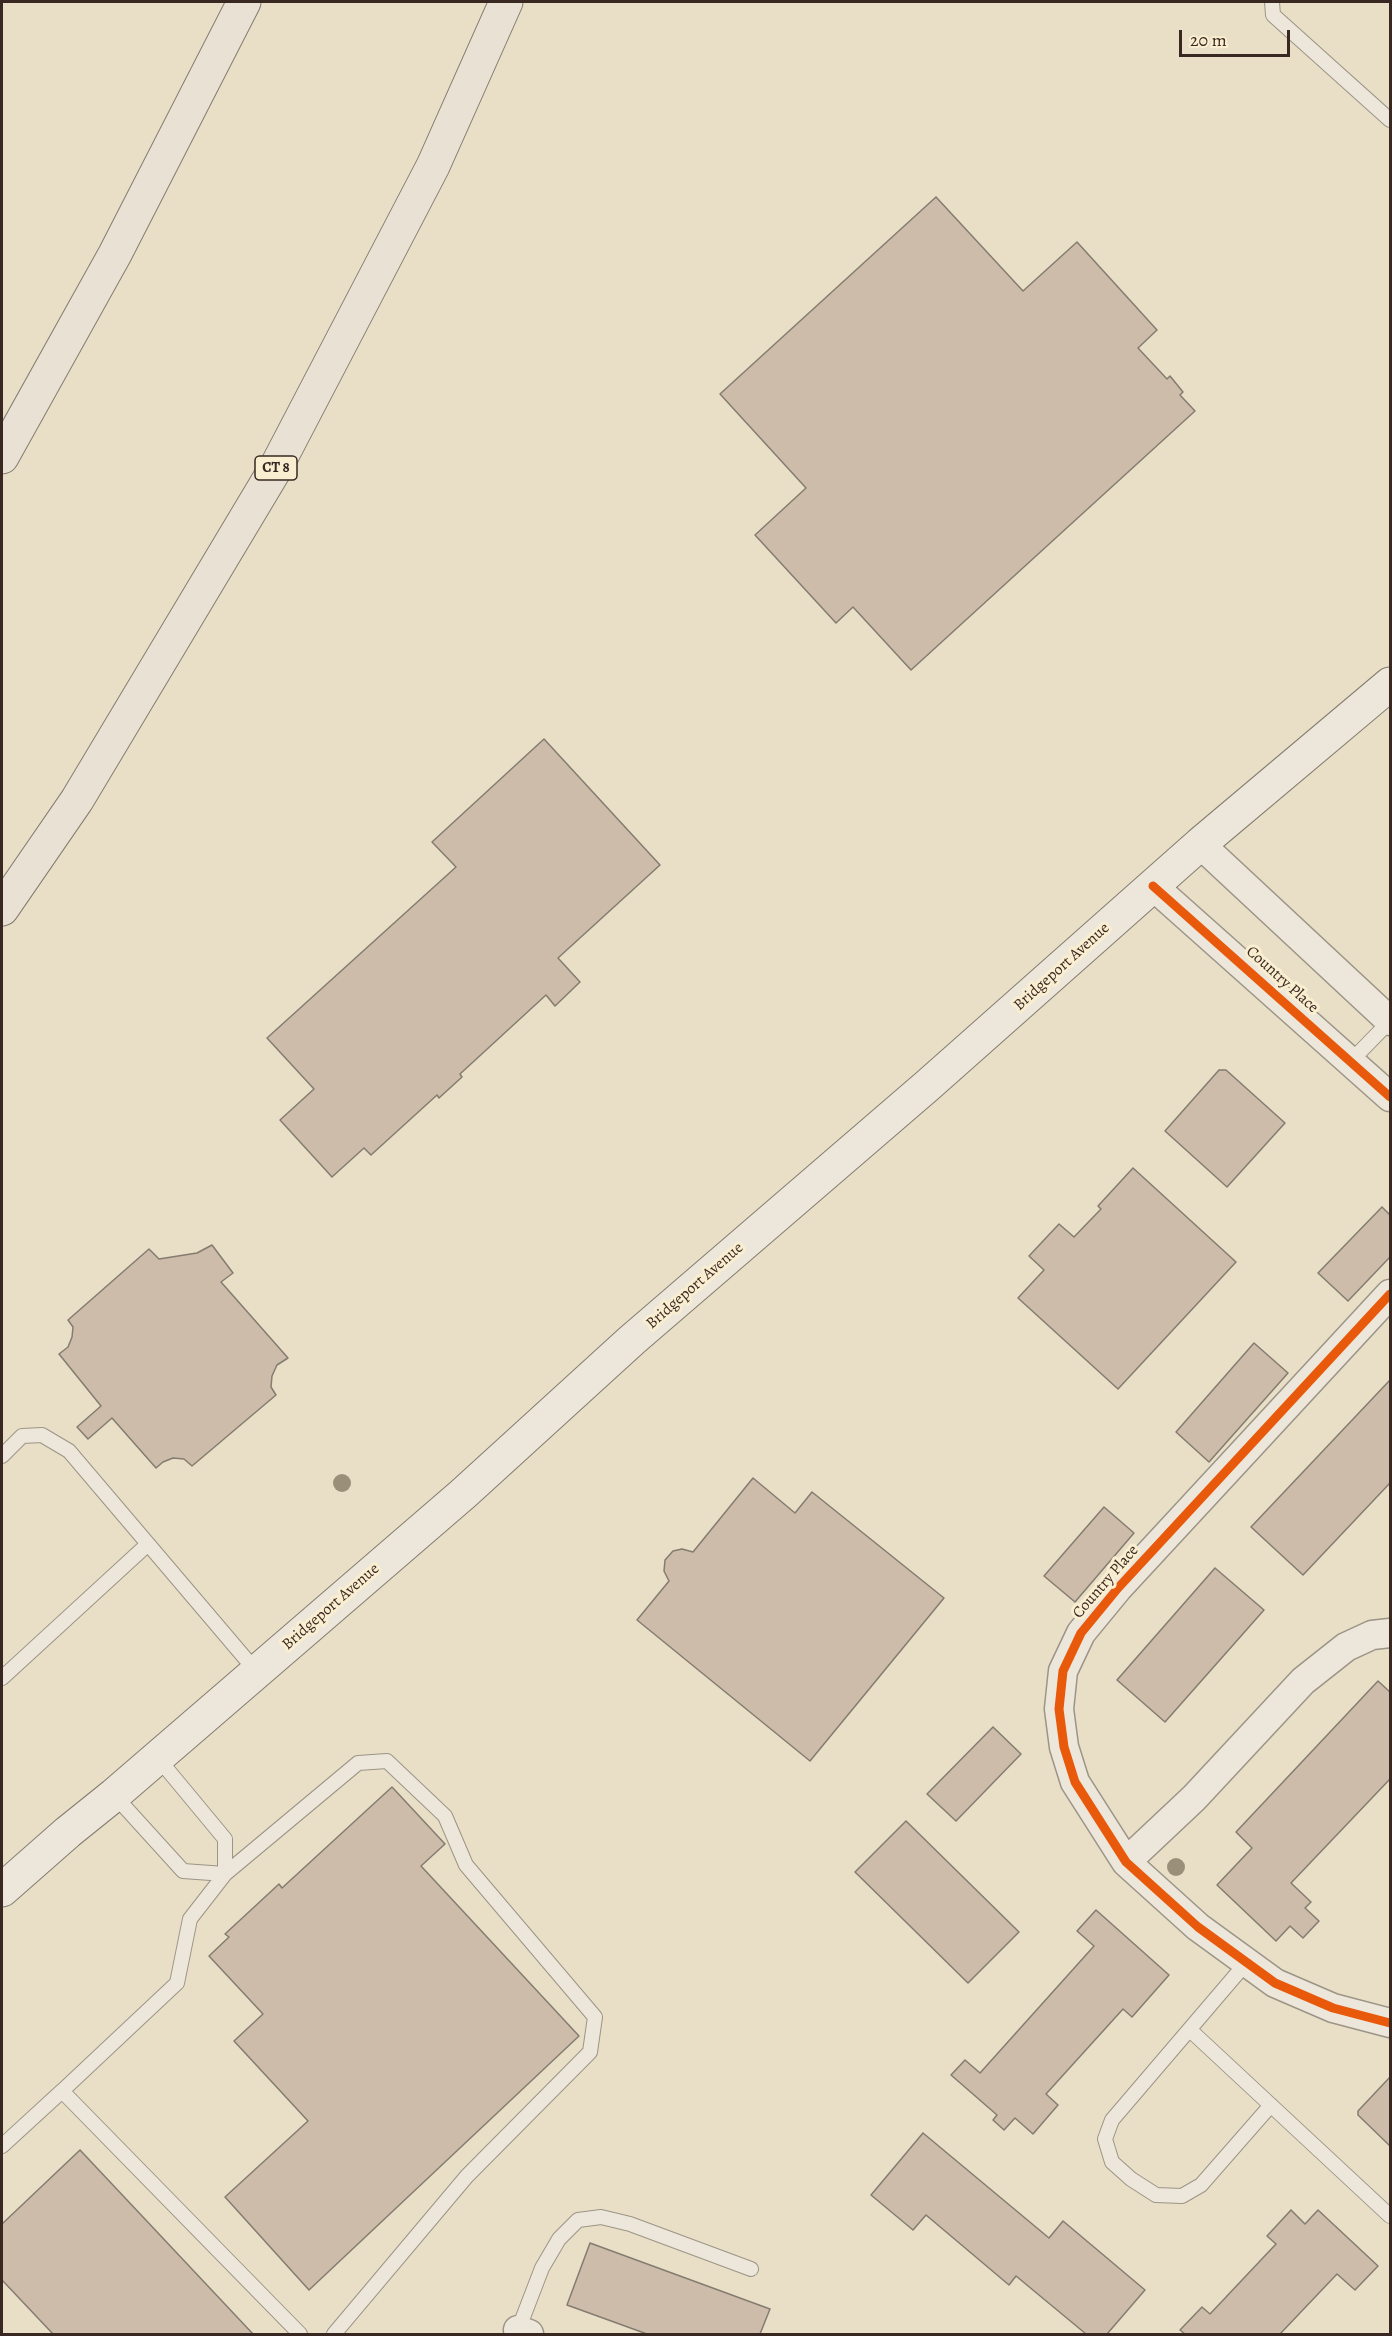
<!DOCTYPE html>
<style>
body{margin:0}
#map{position:relative;width:1392px;height:2336px;overflow:hidden;background:#e9dfc6;font-family:Alegreya,serif}
canvas{display:block}
.frame{position:absolute;inset:0;border:3px solid #392821;pointer-events:none}
.scale{position:absolute;left:1179px;top:30px;width:111px;height:27px;box-sizing:border-box;border:3px solid #392821;border-top:0;padding-left:8px;font-size:18px;line-height:21px;white-space:nowrap;color:#392821;-webkit-text-stroke:4px #faeed1;paint-order:stroke}
</style>
<div id="map">
<canvas width="1392" height="2336"></canvas>
<div class="frame"></div>
<div class="scale">20 m</div>
</div>
<script>
const context = document.querySelector('canvas').getContext('2d');
context.lineJoin = 'round';
function paint(path, color) { context.fillStyle = color; context.fill(path, 'evenodd'); }
const toPath = rows => new Path2D(rows.map(r => 'M' + r).join(''));
function strokePath(path, color, width, dash) { context.strokeStyle = color; context.lineWidth = width; context.lineCap = dash ? 'butt' : 'round'; context.setLineDash(dash || []); context.stroke(path); }
function label(font, color, halo, rows, align = 'center') {
  context.font = font + ' Alegreya,serif'; context.lineWidth = 6; context.setLineDash([]); context.textBaseline = 'middle'; context.strokeStyle = halo; context.fillStyle = color; for (const [text, x, y, turn = 0] of rows) {
    context.save(); context.translate(x, y); context.rotate((+turn || 0) * Math.PI / 180); context.textAlign = isNaN(turn) ? turn : align; if (halo) context.strokeText(text, 0, 0); context.fillText(text, 0, 0); context.restore();
  }
}
const building = toPath([
 [936,197,1023,291,1077,242,1157,330,1138,348,1167,379,1170,376,1183,392,1180,395,1195,411,911,670,853,607,836,623,755,535,806,488,720,394,936,197],
 [544,739,660,865,558,958,580,982,555,1006,546,995,460,1074,462,1077,439,1098,437,1095,371,1155,364,1148,332,1177,280,1120,314,1089,267,1038,456,867,432,842,544,739],
 [1219,1070,1226,1070,1285,1123,1227,1187,1165,1131,1219,1070],
 [1133,1168,1236,1262,1118,1389,1018,1298,1044,1270,1029,1256,1059,1224,1074,1237,1101,1209,1098,1206,1133,1168],
 [1382,1207,1390,1215,1390,1257,1348,1301,1318,1273,1382,1207],
 [212,1245,233,1273,221,1282,288,1358,277,1365,272,1376,271,1387,276,1395,192,1466,184,1459,173,1458,163,1462,156,1468,112,1418,88,1439,77,1427,101,1406,59,1354,68,1347,72,1337,73,1327,68,1320,149,1249,159,1259,197,1253,212,1245],
 [1254,1343,1288,1373,1209,1462,1176,1432,1254,1343],
 [1390,1380,1390,1483,1303,1575,1251,1527,1390,1380],
 [753,1478,795,1513,812,1492,944,1598,810,1761,637,1620,669,1581,664,1571,665,1560,673,1551,682,1549,693,1552,753,1478],
 [1104,1507,1134,1533,1075,1602,1044,1576,1104,1507],
 [1215,1568,1264,1610,1165,1722,1117,1680,1215,1568],
 [1378,1681,1390,1692,1390,1779,1291,1883,1311,1902,1305,1908,1319,1921,1303,1938,1290,1926,1276,1941,1217,1885,1252,1848,1236,1832,1378,1681],
 [993,1727,1021,1754,956,1821,927,1794,993,1727],
 [392,1787,445,1844,421,1866,579,2036,309,2290,225,2197,308,2121,234,2041,263,2014,209,1956,229,1937,225,1934,279,1884,282,1888,392,1787],
 [906,1821,1019,1932,968,1983,855,1872,906,1821],
 [1096,1910,1169,1975,1132,2017,1123,2009,1046,2094,1058,2105,1033,2134,1015,2118,1004,2130,993,2120,997,2115,951,2075,965,2060,980,2073,1094,1946,1077,1931,1096,1910],
 [1390,2077,1390,2146,1358,2115,1358,2111,1390,2077],
 [923,2133,1049,2238,1063,2221,1145,2290,1107,2334,1086,2334,1016,2276,1009,2285,926,2215,913,2230,871,2195,923,2133],
 [80,2150,253,2334,53,2334,2,2280,2,2224,80,2150],
 [1291,2210,1305,2224,1318,2210,1378,2266,1355,2290,1337,2274,1280,2334,1185,2334,1180,2330,1202,2307,1210,2314,1276,2244,1267,2236,1291,2210],
 [590,2243,770,2309,760,2334,647,2334,567,2305,590,2243]
]);
const lane = toPath([
 [1272,2,1273,15,1390,120],
 [1351,1061,1390,1021],
 [2,1456,22,1436,42,1435,69,1451,256,1671],
 [2,1678,148,1544],
 [114,1795,183,1871,225,1874,225,1839,157,1757],
 [1247,1962,1112,2120,1105,2139,1112,2162,1131,2179,1156,2195,1182,2196,1201,2185,1271,2105],
 [1190,2030,1390,2216],
 [62,2091,177,1983,190,1919,225,1874,358,1763,387,1761,445,1816,466,1865,595,2017,590,2052,467,2176,334,2334],
 [2,2146,62,2091,300,2334],
 [517,2333,542,2268,559,2239,578,2220,601,2217,630,2224,751,2269]
]);
const street = toPath([
 [1200,844,1390,1021],
 [1153,886,1390,1097],
 [1390,1294,1118,1588,1081,1633,1063,1671,1059,1709,1064,1747,1075,1782,1126,1862,1198,1927,1275,1983,1333,2008,1390,2023],
 [1126,1862,1194,1798,1303,1681,1346,1647,1372,1635,1390,1633],
 [518,2330,529,2334]
]);
const secondary = toPath([
 [2,1890,68,1832,114,1795,463,1494,632,1340,927,1086,1200,844,1390,684]
]);
const highway = toPath([
 [2,457,115,254,244,2],
 [2,909,77,800,274,471,433,166,506,2]
]);
const cycleway = toPath([
 [1153,886,1390,1097],
 [1390,1294,1118,1588,1081,1633,1063,1671,1059,1709,1064,1747,1075,1782,1126,1862,1198,1927,1275,1983,1333,2008,1390,2023]
]);
const trees = [
 [342,1483],
 [1176,1867]
];
const shields = [
 [276,468,42]
];
const shieldNames = [
 ["CT 8",276,468]
];
const streetNames = [
 ["Bridgeport Avenue",1062,967,-42],
 ["Country Place",1282,980,42],
 ["Bridgeport Avenue",695,1286,-41],
 ["Country Place",1106,1582,-49],
 ["Bridgeport Avenue",331,1607,-41]
];
paint(building, '#ccbca9');
strokePath(building, '#847c70', 1.5);
strokePath(lane, '#9c9486', 16);
strokePath(street, '#9c9486', 31);
strokePath(secondary, '#847c70', 35);
strokePath(highway, '#847c70', 35);
strokePath(lane, '#ece7da', 14);
strokePath(street, '#ece7da', 28);
strokePath(secondary, '#ece7da', 33);
strokePath(highway, '#e9e2d4', 33);
strokePath(cycleway, '#e8590c', 9);
context.fillStyle = '#9a907a';
for (const [x, y] of trees) { context.beginPath(); context.arc(x, y, 9, 0, 2 * Math.PI); context.fill(); }
for (const [x, y, w] of shields) { const box = new Path2D(); box.roundRect(x - w / 2, y - 12, w, 24, 4.5); context.fillStyle = '#faeed1'; context.fill(box); strokePath(box, '#392821', 1.5); }
label('bold 15px', '#392821', null, shieldNames);
label('16px', '#392821', '#faeed1', streetNames);
</script>
